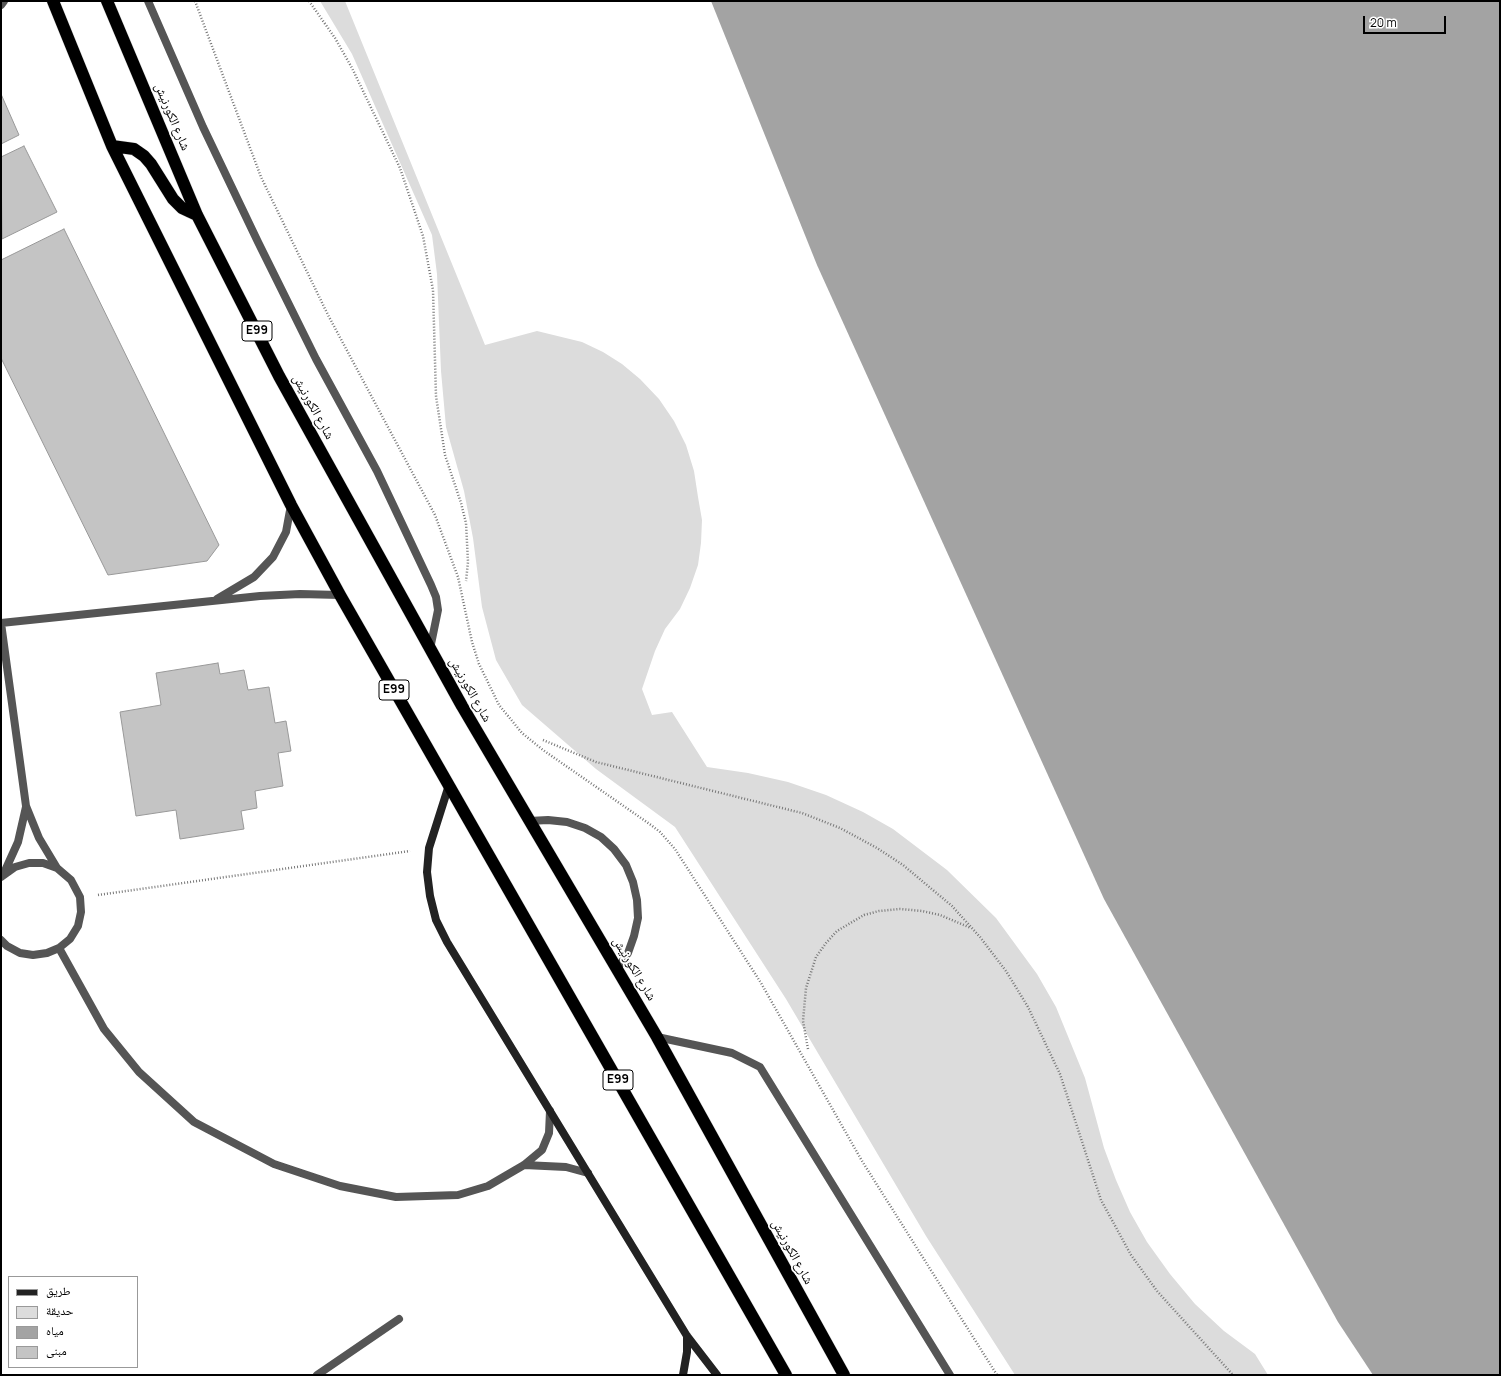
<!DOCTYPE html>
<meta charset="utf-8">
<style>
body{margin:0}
#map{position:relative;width:1501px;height:1376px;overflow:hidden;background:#fff;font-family:Manrope,"Noto Naskh Arabic",sans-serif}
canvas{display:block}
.frame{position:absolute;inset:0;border:2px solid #000;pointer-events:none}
.legend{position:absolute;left:8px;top:1276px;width:130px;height:92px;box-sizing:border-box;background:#fff;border:1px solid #999;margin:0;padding:5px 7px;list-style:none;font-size:12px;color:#000}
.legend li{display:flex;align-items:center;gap:8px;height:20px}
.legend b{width:20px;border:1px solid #999}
.scale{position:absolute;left:1363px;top:16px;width:83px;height:18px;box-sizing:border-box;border:2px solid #000;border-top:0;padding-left:5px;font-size:12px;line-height:14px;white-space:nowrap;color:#000;-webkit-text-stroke:3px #fff;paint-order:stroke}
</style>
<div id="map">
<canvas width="1501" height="1376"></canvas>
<div class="frame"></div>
<ul class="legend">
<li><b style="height:5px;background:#222"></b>طريق</li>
<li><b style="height:11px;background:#dcdcdc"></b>حديقة</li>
<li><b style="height:11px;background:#a3a3a3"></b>مياه</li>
<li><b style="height:11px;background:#c4c4c4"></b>مبنى</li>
</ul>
<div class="scale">20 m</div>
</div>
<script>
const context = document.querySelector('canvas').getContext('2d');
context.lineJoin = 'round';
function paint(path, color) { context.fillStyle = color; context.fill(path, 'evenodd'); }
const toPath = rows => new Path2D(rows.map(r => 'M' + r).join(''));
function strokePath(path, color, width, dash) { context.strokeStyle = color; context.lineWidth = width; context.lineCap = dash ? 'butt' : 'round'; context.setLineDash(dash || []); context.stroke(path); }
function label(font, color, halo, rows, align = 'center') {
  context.font = font + ' Manrope,"Noto Naskh Arabic",sans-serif'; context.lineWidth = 3.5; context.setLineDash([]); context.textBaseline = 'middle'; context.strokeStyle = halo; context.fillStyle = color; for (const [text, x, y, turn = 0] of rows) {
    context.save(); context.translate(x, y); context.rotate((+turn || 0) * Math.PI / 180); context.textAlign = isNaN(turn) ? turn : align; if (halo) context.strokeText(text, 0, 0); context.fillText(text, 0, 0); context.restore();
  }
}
const green = toPath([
 [320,1,345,1,485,345,537,331,582,342,603,352,622,364,640,379,659,399,674,421,686,445,694,471,698,497,702,520,701,543,698,565,690,588,680,609,665,629,655,651,642,689,652,715,672,712,707,767,748,773,788,782,826,795,863,812,893,829,947,870,996,918,1037,974,1056,1007,1085,1078,1104,1148,1116,1180,1130,1212,1147,1242,1170,1274,1195,1304,1224,1331,1255,1354,1268,1375,1015,1375,926,1236,786,999,675,827,596,769,522,705,496,660,482,607,473,538,464,491,446,427,441,371,437,274,432,235,352,54]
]);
const water = toPath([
 [711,1,1500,1,1500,1375,1373,1375,1338,1322,1104,899,817,265]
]);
const building = toPath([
 [1,94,19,135,1,144,1,94],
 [24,146,57,212,2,239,1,157,24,146],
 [64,229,219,545,207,561,108,575,1,358,1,260,64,229],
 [218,663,220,674,244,670,248,690,269,687,275,723,286,721,291,751,278,753,283,786,255,791,257,808,241,811,244,829,180,839,176,810,136,816,120,712,161,705,156,673,218,663]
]);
const path = toPath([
 [195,1,261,177,328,315,435,515,458,577,472,642,479,664,499,705,522,733,543,750,651,825,660,832,675,849,761,983,862,1161,997,1375],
 [309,1,335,38,352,68,400,168,423,236,433,290,436,396,445,455,461,503,466,523,468,562,466,581],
 [543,740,596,762,802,813,840,828,877,848,903,865,952,906,980,937,1006,971,1028,1007,1060,1074,1101,1200,1131,1255,1157,1291,1233,1375],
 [98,895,410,851],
 [808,1049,803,1021,806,988,816,957,826,943,837,931,864,915,879,911,900,909,922,911,940,915,971,928]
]);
const lane = toPath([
 [148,1,203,127,258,242,316,359,377,471,431,585,436,597,438,610,430,649],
 [529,821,548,820,567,822,585,828,601,837,614,849,626,865,633,882,637,900,638,918,634,936,628,953,617,969],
 [657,1037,732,1053,760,1067,950,1375],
 [317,1375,399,1319]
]);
const street = toPath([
 [1,5,4,1],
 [217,599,254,577,273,557,286,532,291,505],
 [1,623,260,596,300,594,340,595],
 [1,623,26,806,39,838,57,868],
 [4,873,18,842,26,807],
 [1,877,15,867,29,863,43,863,57,868,71,880,80,897,81,912,78,926,70,939,59,948,47,953,33,955,20,953,7,946,1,940],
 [59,948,104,1029,139,1072,194,1122,274,1164,340,1186,396,1197,458,1195,488,1186,524,1165,542,1150,549,1133,550,1111],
 [524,1165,566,1167,588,1173]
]);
const secondary = toPath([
 [449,785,429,848,427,872,430,896,436,920,447,942,687,1336,717,1375],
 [683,1375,687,1352,687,1336]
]);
const highway = toPath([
 [53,1,112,146,291,505,340,595,786,1375],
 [107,1,197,215,279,376,462,706,657,1037,844,1375],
 [112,146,134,149,144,156,151,164,173,199,182,208,197,215]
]);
const shields = [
 [257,331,30],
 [394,690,30],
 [618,1080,30]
];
const shieldNames = [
 ["E99",257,331],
 ["E99",394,690],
 ["E99",618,1080]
];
const streetNames = [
 ["شارع الكورنيش",172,117,67],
 ["شارع الكورنيش",313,407,61],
 ["شارع الكورنيش",470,690,60],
 ["شارع الكورنيش",634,969,59],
 ["شارع الكورنيش",792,1252,61]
];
paint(green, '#dcdcdc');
paint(water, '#a3a3a3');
paint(building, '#c4c4c4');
strokePath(building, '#999', 1);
strokePath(highway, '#dbdbdb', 13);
strokePath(path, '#777', 2.5, [1, 2]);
strokePath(lane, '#555', 8);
strokePath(street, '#555', 8);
strokePath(secondary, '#222', 8);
strokePath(highway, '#000', 12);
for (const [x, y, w] of shields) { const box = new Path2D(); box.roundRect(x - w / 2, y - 10, w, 20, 3); context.fillStyle = '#fff'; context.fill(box); strokePath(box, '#000', 1); }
label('bold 12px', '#000', null, shieldNames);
label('13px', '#000', '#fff', streetNames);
</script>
